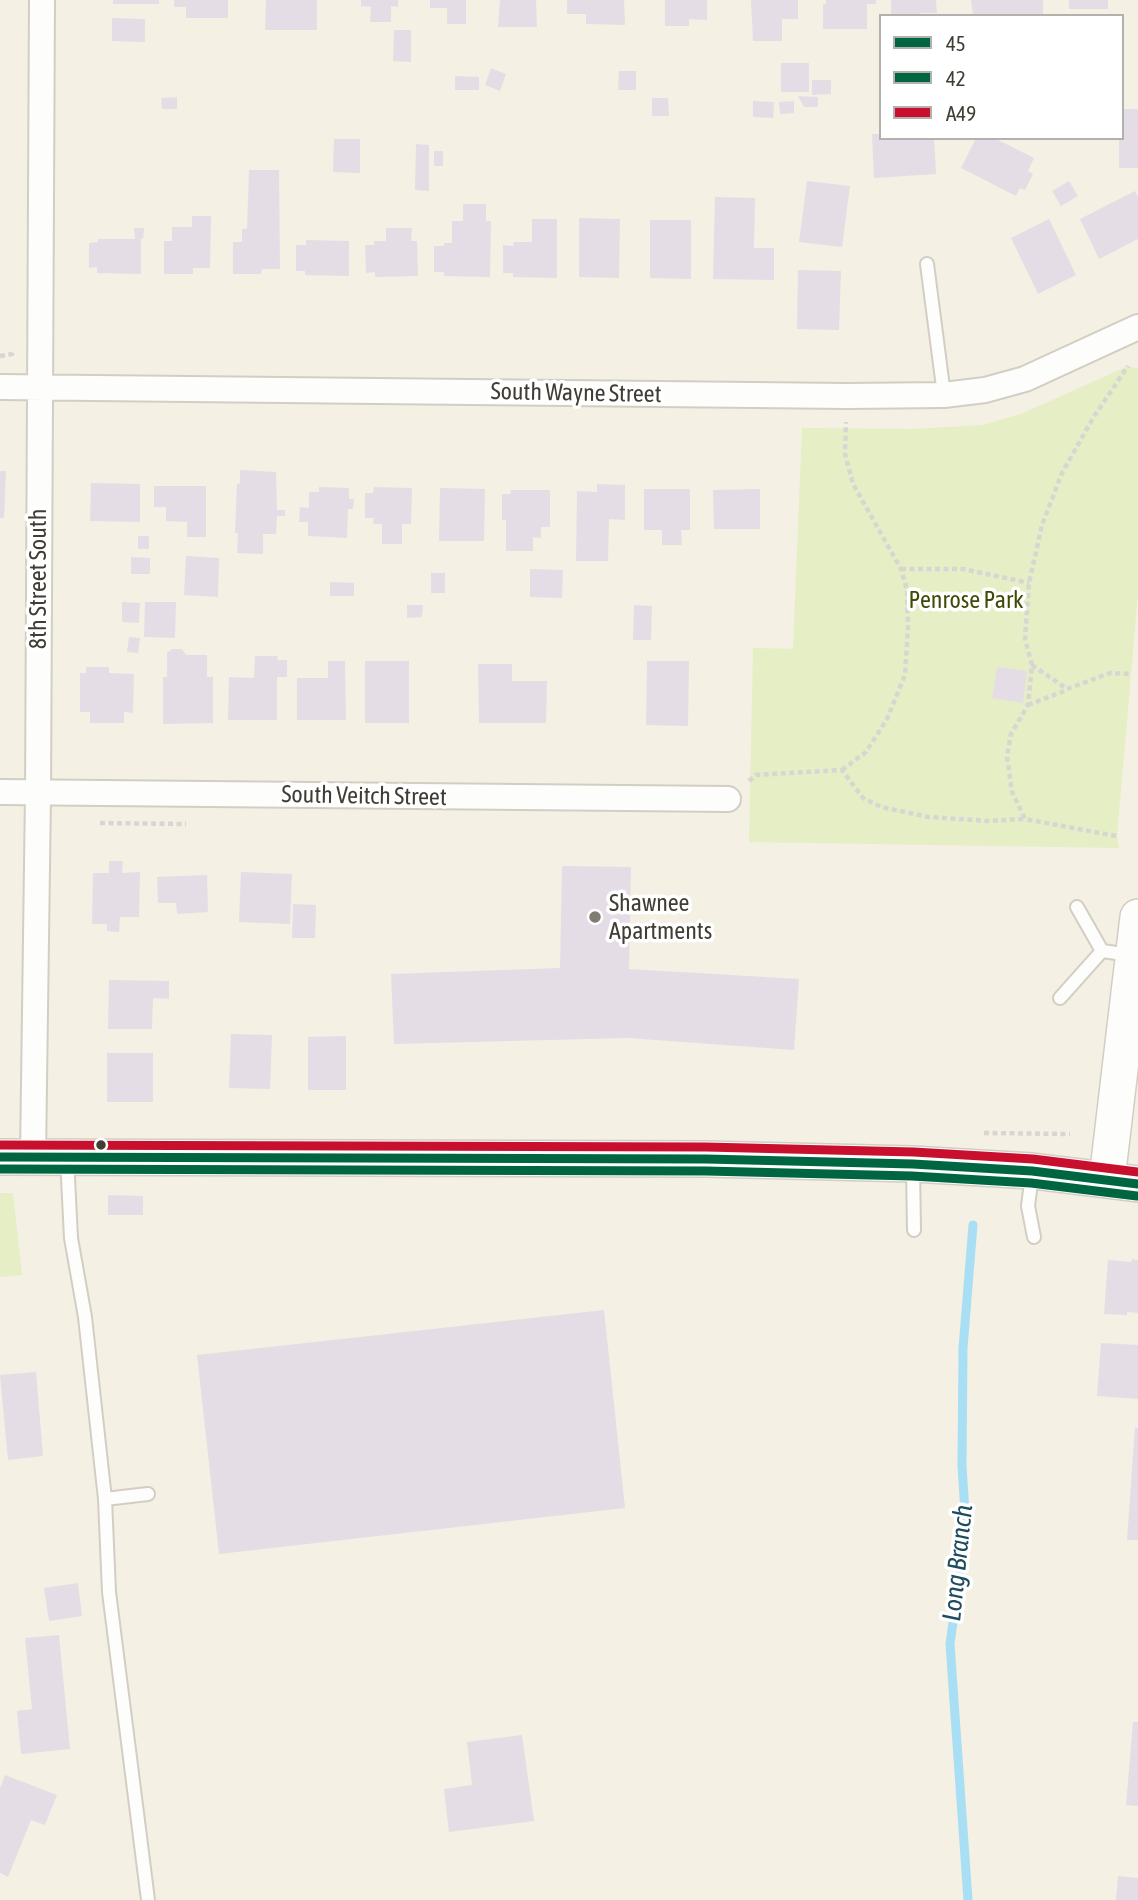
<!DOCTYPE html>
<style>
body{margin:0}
#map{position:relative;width:1138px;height:1900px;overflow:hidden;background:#f4f0e3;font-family:"Asap Condensed",sans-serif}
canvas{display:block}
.legend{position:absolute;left:879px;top:14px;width:245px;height:126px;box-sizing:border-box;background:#fff;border:2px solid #b3b1ae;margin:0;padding:9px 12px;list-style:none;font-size:21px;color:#403d34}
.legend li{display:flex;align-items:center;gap:14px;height:35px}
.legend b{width:35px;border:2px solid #b3b1ae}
</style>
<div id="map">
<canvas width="1138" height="1900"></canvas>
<ul class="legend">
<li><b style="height:9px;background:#006641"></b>45</li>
<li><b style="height:9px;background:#006641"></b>42</li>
<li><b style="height:9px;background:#c8102e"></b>A49</li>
</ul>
</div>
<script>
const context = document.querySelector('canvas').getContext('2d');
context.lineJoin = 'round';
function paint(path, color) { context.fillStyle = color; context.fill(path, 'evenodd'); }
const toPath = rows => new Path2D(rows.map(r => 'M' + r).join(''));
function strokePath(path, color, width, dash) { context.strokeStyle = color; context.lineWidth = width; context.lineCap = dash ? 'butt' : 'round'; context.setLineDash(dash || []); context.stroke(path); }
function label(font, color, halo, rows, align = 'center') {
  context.font = font + ' "Asap Condensed",sans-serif'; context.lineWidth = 7; context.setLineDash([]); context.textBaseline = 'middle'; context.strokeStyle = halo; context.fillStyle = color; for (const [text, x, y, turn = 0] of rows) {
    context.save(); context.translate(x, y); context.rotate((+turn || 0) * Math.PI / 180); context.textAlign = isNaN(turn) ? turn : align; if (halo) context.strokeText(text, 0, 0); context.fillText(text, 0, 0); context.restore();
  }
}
const green = toPath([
 [1128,366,1138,369,1138,594,1117,836,1119,848,749,842,753,648,793,649,802,428,914,429,982,425,1021,414],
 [0,1193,13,1193,22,1275,0,1277]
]);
const stream = toPath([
 [968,1900,950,1644,966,1528,962,1466,963,1348,973,1225]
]);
const building = toPath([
 [113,0,159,0,159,4,113,4],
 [174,0,228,0,228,18,186,18,186,7,174,7],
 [266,0,317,0,317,30,265,30],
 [361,0,398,0,398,7,391,6,391,22,370,22,371,7,361,6],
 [430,0,466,0,466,24,447,24,447,8,430,8],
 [500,0,536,0,537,27,498,27],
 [567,0,624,0,625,25,586,24,586,14,567,14],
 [665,0,707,0,707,20,689,19,689,26,665,26],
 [751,0,798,0,798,19,782,19,782,41,753,41],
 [826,0,876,0,876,4,867,4,867,29,823,29,823,4,826,4],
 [891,0,936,0,937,13,920,13,920,16,891,14],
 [971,0,1043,0,1043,16,973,16],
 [1069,0,1108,0,1108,9,1069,9],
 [112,18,145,19,145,42,112,41],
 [394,30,411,30,411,62,393,61],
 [781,63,809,63,809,92,781,92],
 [491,68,506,74,500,91,485,85],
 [619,71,636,71,636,90,618,90],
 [455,76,479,77,479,90,455,90],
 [812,80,831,80,831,94,812,95],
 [798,96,818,97,818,107,804,107],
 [177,97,177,109,162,109,161,98],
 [652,98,668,98,669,116,652,116],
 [753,101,774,102,773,118,753,117],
 [794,101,794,113,780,114,779,102],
 [1122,109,1138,109,1138,168,1119,168,1119,138,1122,138],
 [872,134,881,134,881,138,934,138,936,174,874,178],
 [976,138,994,138,1034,158,1028,171,1033,174,1025,190,1020,188,1016,196,961,168],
 [334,139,360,139,360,173,333,172],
 [416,144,429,145,429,191,415,190],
 [434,151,443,151,443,166,434,166],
 [249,170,279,170,280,269,262,269,261,274,233,274,233,242,242,242,242,229,247,229],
 [807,181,850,186,842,247,799,242],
 [1069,181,1078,196,1061,206,1052,191],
 [1135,191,1138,197,1138,239,1099,259,1080,219],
 [715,197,755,198,754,248,774,248,774,280,713,279],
 [463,204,486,204,486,221,491,221,490,277,444,276,444,272,434,272,434,246,444,246,444,243,452,243,452,221,463,221],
 [192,216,211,216,210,268,193,268,193,274,164,274,164,241,172,241,172,227,192,227],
 [579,218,620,219,619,278,579,277],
 [532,219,557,219,557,278,513,277,513,273,503,273,503,245,513,246,514,242,532,242],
 [1049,219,1076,275,1038,294,1011,238],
 [650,220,691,220,691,279,650,278],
 [134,228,144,228,143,239,141,238,141,274,97,273,97,267,89,268,89,243,98,242,98,239,135,239],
 [386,228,412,228,411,241,417,241,418,276,375,277,375,272,366,273,365,245,374,245,374,241,386,241],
 [306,240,349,241,349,276,305,275,305,271,296,271,296,245,306,245],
 [798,270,841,271,839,330,797,329],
 [240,470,276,472,277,510,285,510,285,516,277,516,276,534,263,534,263,554,237,553,238,533,235,533,237,484,240,483],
 [0,471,6,471,4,518,0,518],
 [91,483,140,484,140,522,90,521],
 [597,484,625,485,625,520,609,519,608,561,576,561,577,491,597,492],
 [154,486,206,486,206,537,187,537,187,522,166,521,166,507,154,507],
 [319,487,349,488,349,499,354,499,353,509,348,509,347,538,308,536,308,522,299,522,300,507,309,508,309,492,319,492],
 [374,487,412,488,411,524,402,524,402,544,382,544,382,524,373,524,374,518,365,518,365,493,373,493],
 [440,488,485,489,484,541,439,541],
 [644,489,690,489,690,530,681,530,682,545,662,545,662,530,644,530],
 [760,489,760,529,714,529,713,490],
 [511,490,550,490,550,527,541,527,541,538,533,537,533,551,506,551,506,520,502,520,502,494,510,494],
 [138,536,149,536,149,549,138,549],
 [186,556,219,558,218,597,184,595],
 [131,557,150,558,150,574,131,574],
 [530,569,563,570,562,598,530,597],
 [431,573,445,573,445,593,431,593],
 [330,582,354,583,354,596,330,596],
 [122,602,140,603,139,623,122,622],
 [145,602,176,602,175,638,144,637],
 [407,605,423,605,422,617,407,618],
 [634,605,652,606,651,640,633,640],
 [129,637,140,638,138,653,127,652],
 [172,649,182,649,186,655,207,655,207,677,213,677,213,723,163,724,163,677,167,677,167,653],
 [255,656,278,656,277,660,287,660,287,677,277,677,277,720,228,720,229,677,254,678],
 [328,661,345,661,346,720,297,720,297,678,328,678],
 [365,661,409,661,409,723,365,723],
 [647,661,689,661,688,726,646,725],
 [478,664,512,664,512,681,547,681,546,723,479,723],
 [86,667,109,667,109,673,134,674,133,713,124,712,124,723,90,723,90,712,80,712,80,673,86,673],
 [997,667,1027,671,1023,703,992,698],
 [109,861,123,861,122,873,140,872,139,917,120,917,119,932,107,931,107,924,92,924,93,873,109,873],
 [562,866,631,867,629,969,799,979,794,1050,628,1038,394,1044,391,974,560,968],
 [241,872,292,874,290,924,239,922],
 [207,875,208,912,177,914,176,903,158,903,157,877],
 [293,904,316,905,315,938,292,938],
 [109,980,169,981,169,999,153,998,152,1029,108,1029],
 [231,1034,272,1035,270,1089,229,1088],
 [346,1036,346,1090,308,1090,308,1037],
 [107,1053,153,1053,153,1102,107,1102],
 [108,1195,143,1196,143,1215,108,1215],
 [1132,1259,1138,1260,1138,1313,1127,1312,1127,1315,1104,1314,1108,1260,1131,1262],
 [604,1310,625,1508,219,1554,197,1355],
 [1101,1343,1138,1345,1138,1399,1097,1396],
 [36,1372,43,1456,8,1460,0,1375],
 [1135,1427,1138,1428,1138,1540,1127,1540],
 [78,1583,82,1616,49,1621,44,1588],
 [59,1635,70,1749,21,1754,17,1711,32,1709,25,1638],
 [1133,1722,1138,1722,1138,1806,1126,1805],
 [522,1735,534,1821,449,1832,444,1789,472,1785,467,1742],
 [5,1775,57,1795,45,1825,31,1820,8,1877,0,1873,0,1788],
 [1118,1876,1138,1878,1138,1900,1116,1900]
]);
const path = toPath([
 [0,356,12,354,12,352],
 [901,569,963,569,1029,583],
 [1032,665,1067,689,1110,673,1132,674],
 [1028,705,1067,690],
 [842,770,866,752,887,719,905,675,908,626,907,590,901,569,853,484,845,454,846,422],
 [749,781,756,775,842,770,863,798,881,807,929,817,990,821,1025,819],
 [100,823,186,824],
 [1116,836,1025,819,1012,792,1007,757,1011,734,1028,705,1032,665,1025,639,1029,583,1042,525,1062,473,1093,418,1128,366],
 [984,1133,1070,1134]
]);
const lane = toPath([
 [927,264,944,395],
 [1077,907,1102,951,1131,955],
 [1060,998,1102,951],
 [67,1158,71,1238,85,1317,105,1499,109,1592,148,1900],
 [913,1167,914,1230],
 [1032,1175,1028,1206,1034,1237],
 [105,1499,148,1494]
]);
const street = toPath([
 [0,387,847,396,944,395,985,390,1025,379,1138,327],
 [0,792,728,799],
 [33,1157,38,793,42,0]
]);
const secondary = toPath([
 [0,1157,706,1159,913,1164,1032,1171,1138,1184],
 [1107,1179,1138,917]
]);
const bus1 = toPath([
 [0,1157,706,1159,913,1164,1032,1171,1138,1184]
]);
const bus2 = toPath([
 [0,1169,706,1171,912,1176,1031,1183,1137,1196]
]);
const bus3 = toPath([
 [0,1145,706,1147,914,1152,1033,1159,1138,1172]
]);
const markers = [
 [595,917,7,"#7f7c71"],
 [101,1145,6,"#403d34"]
];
const streetNames = [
 ["South Wayne Street",576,393,1],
 ["8th Street South",38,579,-90],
 ["South Veitch Street",364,796,1]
];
const parkNames = [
 ["Penrose Park",966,600]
];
const poiNames = [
 ["Shawnee",609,903],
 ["Apartments",609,931]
];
const waterNames = [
 ["Long Branch",958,1563,-84]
];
paint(green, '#e6eec6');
strokePath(stream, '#a8dff5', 9);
paint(building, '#e5dde5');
strokePath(lane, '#d2cec4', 16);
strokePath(street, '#d2cec4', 28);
strokePath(secondary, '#d2cec4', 38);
strokePath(path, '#d7d6d2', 4.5, [5, 3.5]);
strokePath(lane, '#fdfdfb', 12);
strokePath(street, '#fdfdfb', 24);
strokePath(secondary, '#fdfdfb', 35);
strokePath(bus1, '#006641', 9);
strokePath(bus2, '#006641', 9);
strokePath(bus3, '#c8102e', 9);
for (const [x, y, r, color] of markers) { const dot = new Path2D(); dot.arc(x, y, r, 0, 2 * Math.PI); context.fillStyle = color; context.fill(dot); strokePath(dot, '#fff', 2.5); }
label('24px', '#403d34', '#fff', streetNames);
label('24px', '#3e4b06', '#fff', parkNames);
label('24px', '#403d34', '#fff', poiNames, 'left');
label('italic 26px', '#1d4b5f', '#fff', waterNames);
</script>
